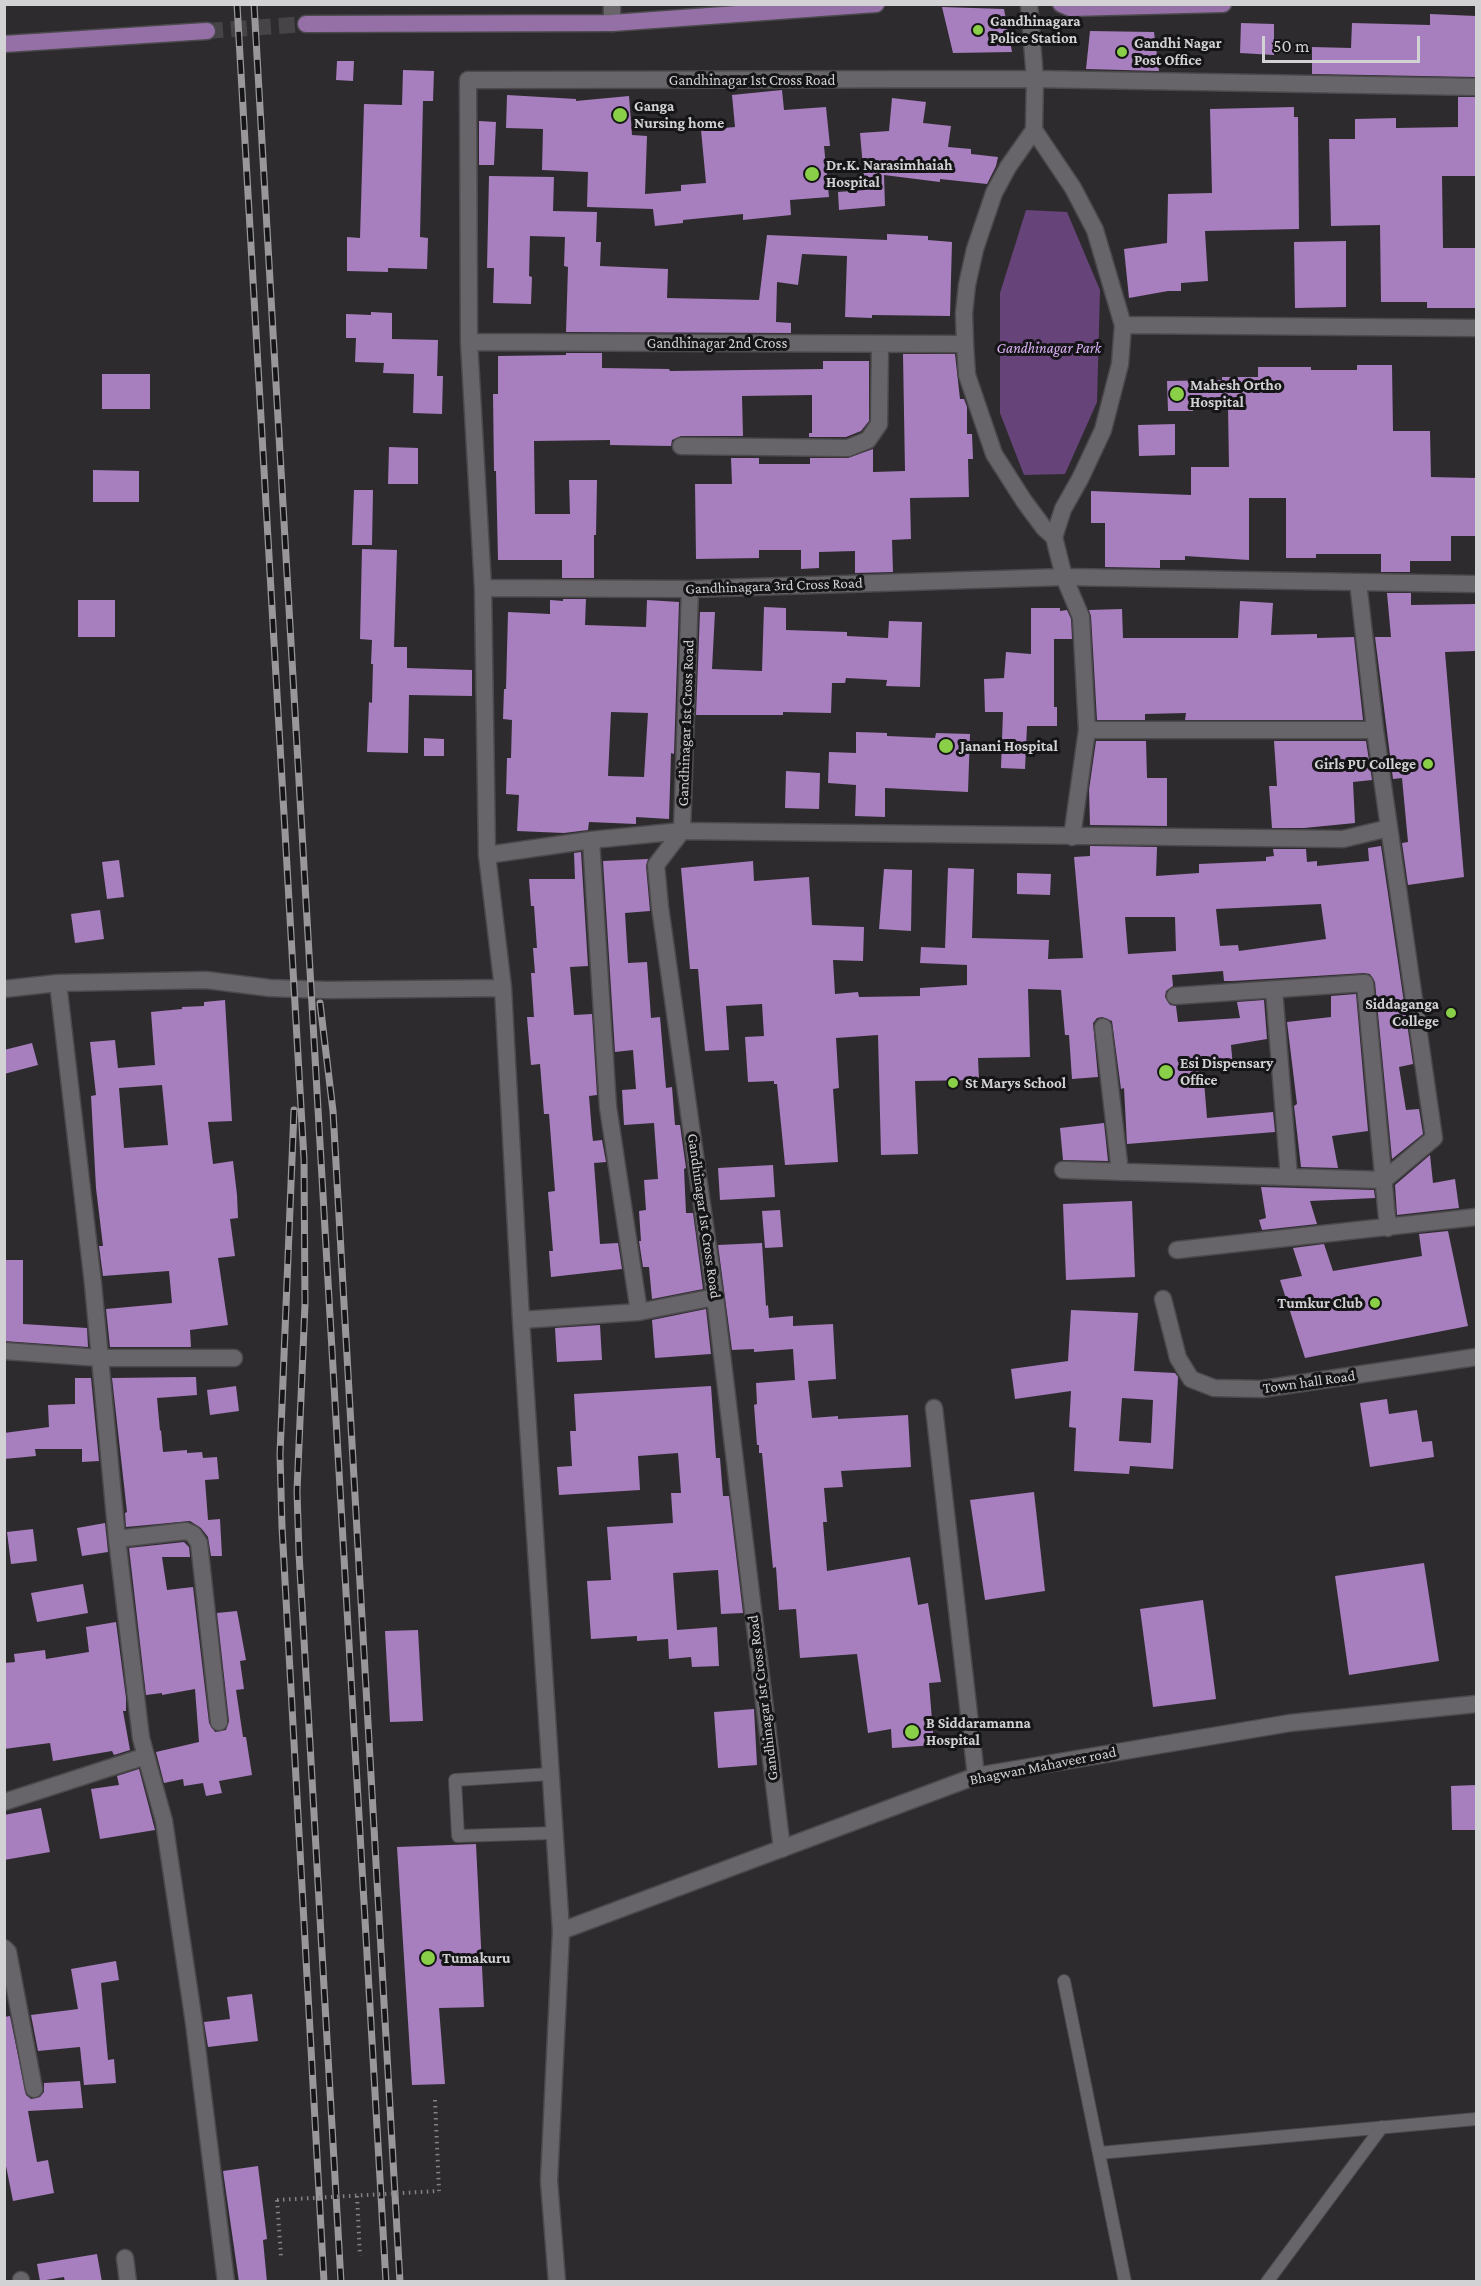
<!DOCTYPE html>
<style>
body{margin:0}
#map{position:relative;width:1481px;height:2286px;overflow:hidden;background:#2e2b2f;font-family:"Crimson Pro",serif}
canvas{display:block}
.frame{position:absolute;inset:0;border:6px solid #d2d1d3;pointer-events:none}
.scale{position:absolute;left:1262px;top:36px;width:158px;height:27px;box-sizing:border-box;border:3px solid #d2d1d3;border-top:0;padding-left:8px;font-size:18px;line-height:21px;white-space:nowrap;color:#d2d1d3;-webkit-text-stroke:4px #151416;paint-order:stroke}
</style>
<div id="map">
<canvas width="1481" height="2286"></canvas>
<div class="frame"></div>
<div class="scale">50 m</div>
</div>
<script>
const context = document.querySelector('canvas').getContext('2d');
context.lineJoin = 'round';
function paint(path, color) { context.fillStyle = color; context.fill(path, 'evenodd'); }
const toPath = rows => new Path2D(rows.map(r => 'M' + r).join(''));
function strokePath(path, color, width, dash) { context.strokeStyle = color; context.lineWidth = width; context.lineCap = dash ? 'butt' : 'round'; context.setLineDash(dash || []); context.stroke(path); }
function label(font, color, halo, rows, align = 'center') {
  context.font = font + ' "Crimson Pro",serif'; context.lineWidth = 6; context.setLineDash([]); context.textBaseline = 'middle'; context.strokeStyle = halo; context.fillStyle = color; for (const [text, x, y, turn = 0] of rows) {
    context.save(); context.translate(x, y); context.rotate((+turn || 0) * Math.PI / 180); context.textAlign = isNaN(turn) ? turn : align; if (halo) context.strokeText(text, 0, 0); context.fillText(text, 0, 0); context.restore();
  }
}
const green = toPath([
 [1026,210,1067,212,1100,290,1097,402,1065,474,1024,475,1000,413,1000,293]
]);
const building = toPath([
 [942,7,1004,9,1012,52,953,53],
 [1430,14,1476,16,1476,77,1312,74,1312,47,1351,48,1352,23,1430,25],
 [1241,23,1274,24,1274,55,1240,53],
 [1090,31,1154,32,1159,71,1086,69],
 [337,61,354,61,353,81,336,80],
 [403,70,434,71,433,101,423,101,420,237,428,238,427,269,388,268,388,272,347,271,347,237,360,238,364,104,402,105],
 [782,90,784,110,826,107,830,146,824,146,829,197,790,200,791,215,743,220,743,214,683,220,683,223,655,226,653,209,587,207,588,172,542,170,543,129,506,128,507,95,576,99,576,101,629,96,632,135,647,136,645,194,681,191,681,185,706,183,701,130,735,127,732,95],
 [1458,97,1476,97,1476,176,1442,176,1443,248,1476,248,1476,308,1427,308,1427,302,1381,302,1380,225,1331,226,1329,139,1355,139,1355,119,1396,118,1396,128,1458,127],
 [892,98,926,102,923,123,951,126,948,147,971,149,971,154,998,157,996,166,987,184,940,179,940,182,884,175,885,206,839,210,838,192,865,190,860,133,889,131],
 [1294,107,1294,117,1298,117,1299,229,1205,231,1208,281,1181,283,1181,291,1168,291,1129,298,1124,249,1167,243,1168,194,1212,193,1210,109],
 [479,121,496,122,494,165,479,165],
 [489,176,554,177,553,211,597,212,596,242,601,242,600,266,668,269,667,298,759,300,767,235,887,240,887,234,928,236,928,240,952,242,950,316,872,315,872,318,845,317,847,256,802,254,798,285,777,282,776,322,791,323,791,333,566,332,568,267,564,266,565,237,530,236,529,276,532,277,531,304,493,303,494,268,487,268],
 [1346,241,1346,307,1295,308,1294,242],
 [371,312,392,313,392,339,438,340,437,376,443,376,442,414,413,413,414,374,383,373,384,363,355,362,356,338,346,338,346,314,371,315],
 [566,353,602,353,602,368,669,369,670,371,823,369,823,361,869,361,869,421,861,431,846,437,809,437,809,433,812,433,812,395,742,396,743,436,681,436,672,440,671,446,610,445,610,440,534,441,535,514,570,514,569,480,597,480,596,535,594,535,594,578,562,578,562,560,498,560,496,471,494,471,493,394,498,394,498,356,566,355],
 [903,354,955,354,960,399,964,399,967,407,967,434,972,434,973,459,968,459,969,497,910,498,911,539,892,540,893,572,855,573,855,551,819,552,819,568,801,569,801,550,759,550,759,558,696,559,695,484,732,484,731,458,759,458,759,464,810,464,810,458,848,458,873,449,873,472,905,471],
 [1357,365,1392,365,1393,431,1430,431,1431,477,1476,478,1476,536,1451,536,1451,561,1410,561,1410,572,1381,572,1381,554,1316,554,1316,558,1286,558,1286,498,1249,498,1249,560,1185,556,1185,560,1160,560,1160,568,1105,567,1105,523,1091,523,1091,491,1191,495,1191,467,1229,467,1228,406,1193,407,1193,411,1168,411,1167,381,1222,380,1222,377,1258,377,1258,367,1311,367,1311,370,1357,370],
 [102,374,150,374,150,409,102,409],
 [1175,424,1175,455,1139,456,1138,425],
 [389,447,418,448,418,484,388,484],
 [93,470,139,471,139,502,93,502],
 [354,490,373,490,372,545,352,545],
 [362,549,397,550,394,647,407,647,407,668,472,670,472,696,409,695,408,753,367,752,369,702,372,703,373,664,371,664,372,640,360,639],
 [1387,593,1411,593,1411,605,1476,604,1476,651,1445,652,1464,877,1408,885,1402,843,1408,842,1402,778,1393,779,1375,637,1391,637],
 [563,599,586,599,585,625,646,627,647,600,679,602,674,754,671,753,669,819,636,817,636,824,589,822,588,830,564,833,517,831,519,795,506,794,507,758,511,758,512,720,503,719,504,689,506,689,508,612,550,614,550,600,563,601],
 [611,712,648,713,644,777,608,776],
 [78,600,115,600,115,637,78,637],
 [1240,601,1273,603,1271,635,1317,634,1317,638,1354,637,1363,720,1185,720,1186,713,1145,714,1145,720,1097,720,1091,616,1089,610,1122,609,1123,638,1238,638],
 [764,607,786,608,786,630,847,632,847,636,888,638,889,621,922,622,920,687,886,686,887,680,846,678,845,683,832,683,831,713,783,712,783,715,696,715,700,612,715,612,712,669,762,671],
 [1031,608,1060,608,1060,611,1067,610,1071,619,1072,639,1054,639,1054,707,1057,707,1057,726,1027,726,1025,769,1001,768,1003,712,985,712,984,679,1004,678,1006,652,1031,654],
 [856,732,887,733,887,736,935,738,936,733,970,734,968,792,885,788,885,817,855,816,856,785,828,783,829,752,856,753],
 [424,738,444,739,444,756,424,756],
 [1096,741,1146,741,1147,778,1167,778,1167,826,1090,825,1089,790],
 [1274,741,1366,741,1372,780,1353,782,1355,823,1304,828,1272,828,1269,786,1277,786],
 [786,771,820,773,819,809,785,808],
 [1090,846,1157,847,1156,876,1199,873,1199,864,1266,861,1266,857,1274,856,1273,849,1306,849,1307,862,1317,861,1317,866,1369,861,1368,848,1381,846,1413,1064,1399,1067,1406,1110,1419,1109,1423,1134,1392,1159,1375,982,1370,974,1364,973,1233,981,1224,981,1223,971,1172,975,1173,986,1166,991,1165,997,1170,1005,1176,1006,1178,1022,1240,1018,1237,1002,1264,1000,1267,1039,1231,1045,1233,1067,1203,1069,1207,1118,1273,1112,1275,1132,1127,1144,1124,1088,1121,1089,1112,1021,1102,1017,1097,1018,1093,1023,1098,1077,1072,1079,1069,1035,1065,1035,1061,990,1028,989,1030,1057,978,1058,979,1080,915,1081,918,1154,881,1155,878,1035,836,1038,839,1088,833,1089,838,1162,785,1165,777,1084,774,1084,774,1081,748,1082,745,1037,764,1036,762,1004,726,1006,729,1050,705,1051,698,969,690,969,681,868,753,861,754,881,809,877,812,925,864,927,863,961,833,960,835,994,858,992,859,997,920,996,920,988,967,985,967,965,920,963,921,947,945,948,948,868,974,869,972,938,1049,940,1048,959,1083,958,1074,857,1090,856],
 [1321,904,1326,939,1239,951,1238,945,1220,946,1216,909],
 [1125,917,1175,917,1176,951,1128,954],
 [581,852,588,966,570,967,574,1015,592,1014,597,1095,589,1096,592,1133,593,1141,602,1140,606,1162,594,1163,600,1244,618,1243,622,1269,551,1277,549,1251,553,1251,548,1192,555,1191,549,1114,544,1114,540,1064,531,1065,527,1017,534,1017,531,973,535,973,533,948,537,948,534,906,531,906,529,879,575,879,574,853],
 [648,859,646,866,650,911,625,913,628,963,647,962,651,1018,660,1017,666,1088,672,1087,675,1125,680,1125,686,1168,684,1169,686,1213,693,1213,703,1289,652,1299,649,1267,643,1267,639,1241,641,1241,639,1211,646,1210,644,1180,658,1179,654,1123,624,1125,622,1090,636,1089,633,1050,615,1052,603,861],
 [119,860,124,897,107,899,102,862],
 [884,869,912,870,911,931,879,929],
 [1017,873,1051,874,1050,895,1017,894],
 [100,910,104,939,75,943,71,914],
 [1356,994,1368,1131,1332,1136,1338,1168,1301,1167,1294,1106,1297,1104,1287,1022,1331,1017,1331,996],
 [225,1000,232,1121,208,1122,213,1164,233,1161,237,1195,238,1218,230,1219,235,1256,218,1258,228,1325,190,1330,191,1347,110,1347,106,1309,172,1303,169,1271,103,1276,99,1246,103,1246,96,1188,91,1096,96,1095,90,1042,115,1040,118,1068,155,1065,151,1012,182,1009,182,1007,204,1006,204,1002],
 [162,1085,168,1145,124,1148,119,1088],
 [32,1043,38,1065,4,1074,4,1050],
 [1104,1123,1108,1161,1063,1160,1060,1128],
 [1430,1155,1433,1183,1455,1179,1459,1208,1397,1215,1395,1185],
 [773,1165,775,1197,720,1200,718,1168],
 [1261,1187,1374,1190,1375,1198,1310,1201,1317,1224,1262,1230,1259,1220,1266,1218],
 [1132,1201,1135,1277,1066,1280,1063,1204],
 [780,1210,783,1247,765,1248,762,1211],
 [1448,1231,1468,1326,1305,1358,1280,1280,1302,1276,1293,1248,1324,1244,1333,1271,1422,1256,1419,1234],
 [762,1243,766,1306,768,1305,769,1318,793,1316,793,1326,833,1324,836,1379,808,1381,812,1418,838,1416,838,1419,908,1415,911,1467,841,1471,843,1487,824,1488,827,1522,823,1522,827,1571,910,1557,918,1605,928,1603,941,1682,929,1683,934,1745,892,1748,891,1729,868,1733,857,1654,800,1658,796,1609,779,1610,776,1567,773,1568,762,1453,759,1453,759,1445,757,1445,754,1405,757,1404,756,1383,795,1380,793,1349,754,1352,754,1349,732,1350,718,1245],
 [4,1260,23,1260,23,1324,87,1328,88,1347,4,1341],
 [706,1309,711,1354,655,1358,652,1320],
 [1071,1310,1138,1313,1134,1371,1175,1373,1178,1377,1173,1469,1130,1466,1129,1474,1074,1471,1076,1428,1069,1427,1071,1391,1015,1399,1011,1369,1068,1361],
 [1122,1398,1153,1400,1151,1443,1119,1441],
 [600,1325,602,1360,557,1362,555,1328],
 [196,1377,197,1395,157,1398,160,1431,161,1430,163,1452,187,1450,187,1453,202,1452,203,1458,217,1457,219,1479,205,1480,208,1520,220,1519,222,1556,211,1556,208,1537,201,1528,190,1521,126,1527,125,1513,127,1512,112,1378],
 [75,1378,91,1378,99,1461,82,1462,82,1449,35,1449,36,1456,4,1459,4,1433,49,1427,48,1405,75,1404],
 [236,1386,239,1411,210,1415,207,1390],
 [711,1386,716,1458,720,1458,723,1496,729,1496,743,1613,721,1614,718,1570,673,1573,677,1630,717,1627,719,1666,692,1667,691,1657,669,1659,668,1639,637,1641,637,1636,591,1639,587,1581,611,1580,607,1527,673,1523,671,1493,681,1493,678,1453,638,1456,640,1490,559,1495,557,1467,572,1466,570,1431,576,1431,574,1394],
 [1387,1399,1389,1414,1417,1410,1422,1442,1432,1441,1434,1457,1370,1467,1360,1403],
 [1034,1492,1045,1591,985,1600,970,1500],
 [105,1523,108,1552,82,1556,77,1528],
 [33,1529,37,1561,11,1564,7,1532],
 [184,1542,189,1547,190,1557,162,1557,167,1590,193,1587,209,1723,215,1732,226,1730,229,1721,217,1613,237,1611,246,1660,240,1661,244,1689,236,1690,243,1737,246,1737,252,1775,219,1781,222,1793,206,1796,203,1783,184,1786,183,1779,164,1783,156,1752,199,1742,195,1689,162,1695,162,1693,146,1695,129,1548],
 [1424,1563,1439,1661,1349,1675,1335,1576],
 [83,1584,88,1613,37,1622,31,1593],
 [1203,1600,1216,1699,1153,1707,1140,1609],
 [116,1622,126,1698,126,1711,123,1711,130,1750,114,1755,112,1751,53,1761,50,1743,4,1749,4,1663,15,1662,14,1654,45,1650,46,1659,89,1652,86,1627],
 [418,1630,423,1721,390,1722,385,1631],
 [754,1709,757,1765,718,1768,714,1712],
 [139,1769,155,1830,100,1839,91,1789,119,1785,117,1776],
 [1476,1785,1476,1830,1452,1830,1451,1786],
 [41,1808,50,1852,4,1860,4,1815],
 [476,1844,484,2007,439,2008,445,2084,412,2085,397,1847],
 [116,1961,119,1980,101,1983,108,2060,114,2059,116,2083,84,2085,80,2047,38,2051,31,2015,78,2009,71,1969],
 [252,1994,258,2041,208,2047,204,2022,230,2019,227,1997],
 [10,2016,26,2095,31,2099,40,2097,44,2092,44,2083,80,2081,83,2108,28,2111,37,2162,48,2160,54,2193,13,2201,4,2156,4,2017],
 [258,2166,267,2239,263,2240,267,2282,239,2282,223,2171],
 [97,2254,102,2282,65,2282,64,2277,40,2281,37,2264]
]);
const primaryTunnel = toPath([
 [207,31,306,24]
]);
const path = toPath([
 [435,2100,439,2191],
 [357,2196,360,2256],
 [277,2200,281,2256]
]);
const service = toPath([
 [550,1774,455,1780,458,1836,554,1833],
 [1064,1981,1125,2282],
 [1099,2153,1476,2119],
 [1267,2282,1382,2127]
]);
const minor = toPath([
 [1029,4,1035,79,1034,130,1073,188,1095,230,1123,325,1120,364,1103,430,1080,479,1063,509,1054,537,1064,577,1476,584],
 [612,23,612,4],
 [1034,130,1008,167,994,193,975,249,967,285,964,313,965,344,967,375,994,454,1024,501,1044,528,1054,537],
 [1123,325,1476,328],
 [469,342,965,344],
 [681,446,848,448,868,440,879,424,880,344],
 [483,588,690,589,1064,577,1081,617,1087,730,1375,730,1358,582],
 [690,589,682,831,656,865,660,907,715,1297,782,1849],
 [1072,837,1087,730],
 [591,840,608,1107,639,1312],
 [487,855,591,840,682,831,1343,839,1389,828],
 [58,983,93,1284,117,1539,141,1738,164,1821,194,2023,226,2282],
 [4,989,58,983,206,980,270,988,327,990,503,988],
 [1274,990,1289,1177],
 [1175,996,1365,983,1388,1228],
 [1103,1027,1120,1172],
 [1063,1170,1384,1180,1434,1138,1375,730],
 [1177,1250,1476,1217],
 [1163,1299,1178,1358,1191,1379,1214,1388,1262,1389,1476,1357],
 [521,1320,639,1312,715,1297],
 [4,1351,100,1358,234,1358],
 [934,1408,976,1776],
 [117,1539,186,1531,193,1534,199,1543,219,1722],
 [4,1802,146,1756],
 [561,1931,521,1320,503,988,487,855,483,588,469,342,468,80,1035,79,1476,87],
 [4,1948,8,1952,34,2089],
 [125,2258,128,2282],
 [21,2280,21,2282]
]);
const tertiary = toPath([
 [557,2282,549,2181,561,1931,976,1776,1290,1723,1476,1704]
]);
const primary = toPath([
 [1061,4,1070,8,1223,4],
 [306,24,612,23,876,4],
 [4,44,207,31]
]);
const rail = toPath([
 [237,4,304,1159,305,1304,297,1491,299,1553,341,2282],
 [254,4,386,2282],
 [320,1003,333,1111,400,2282],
 [294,1110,280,1454,282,1527,324,2282]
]);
const pathBridge = toPath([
 [277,2200,439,2191]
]);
const markers = [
 [978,30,6,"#89cf48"],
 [1122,52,6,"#89cf48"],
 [620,115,8,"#89cf48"],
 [812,174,8,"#89cf48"],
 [1177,394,8,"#89cf48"],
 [946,746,8,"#89cf48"],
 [1428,764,6,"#89cf48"],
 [1451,1013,6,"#89cf48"],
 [1166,1072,8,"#89cf48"],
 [953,1083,6,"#89cf48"],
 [1375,1303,6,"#89cf48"],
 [912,1732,8,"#89cf48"],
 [428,1958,8,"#89cf48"]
];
const poiNames = [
 ["Gandhinagara",990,21],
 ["Police Station",990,38],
 ["Gandhi Nagar",1134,43],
 ["Post Office",1134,60],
 ["Ganga",634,106],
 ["Nursing home",634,123],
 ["Dr.K. Narasimhaiah",826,165],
 ["Hospital",826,182],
 ["Mahesh Ortho",1190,385],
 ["Hospital",1190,402],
 ["Janani Hospital",960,746],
 ["Girls PU College",1416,764,"right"],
 ["Siddaganga",1439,1004,"right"],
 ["College",1439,1021,"right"],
 ["Esi Dispensary",1180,1063],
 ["Office",1180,1080],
 ["St Marys School",965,1083],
 ["Tumkur Club",1363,1303,"right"],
 ["B Siddaramanna",926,1723],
 ["Hospital",926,1740],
 ["Tumakuru",442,1958]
];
const streetNames = [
 ["Gandhinagar 1st Cross Road",752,80],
 ["Gandhinagar 2nd Cross",717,343],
 ["Gandhinagara 3rd Cross Road",774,586,-2],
 ["Gandhinagar 1st Cross Road",686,723,-88],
 ["Gandhinagar 1st Cross Road",704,1216,82],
 ["Town hall Road",1309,1382,-8],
 ["Gandhinagar 1st Cross Road",763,1698,-97],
 ["Bhagwan Mahaveer road",1043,1766,-11]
];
const parkNames = [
 ["Gandhinagar Park",1049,348]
];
paint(green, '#664379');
paint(building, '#a77ebe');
strokePath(primaryTunnel, '#474448', 16, [16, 8]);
strokePath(service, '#4b494c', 14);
strokePath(minor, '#4b494c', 19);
strokePath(tertiary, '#4b494c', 19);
strokePath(primary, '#4b494c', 19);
strokePath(path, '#848285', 4, [1.5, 4.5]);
strokePath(service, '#68656a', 12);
strokePath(minor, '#68656a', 16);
strokePath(tertiary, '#68656a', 16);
strokePath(primary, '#9470a7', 16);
strokePath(rail, '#99979a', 7);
strokePath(rail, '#151416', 4.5, [14]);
strokePath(pathBridge, '#848285', 4, [1.5, 4.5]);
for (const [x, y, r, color] of markers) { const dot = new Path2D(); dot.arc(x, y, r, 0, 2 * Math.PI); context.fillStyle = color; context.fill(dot); strokePath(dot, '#151416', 2); }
label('bold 15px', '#d2d1d3', '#151416', poiNames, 'left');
label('15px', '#d2d1d3', '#151416', streetNames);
label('italic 15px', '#dbb0f5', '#151416', parkNames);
</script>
